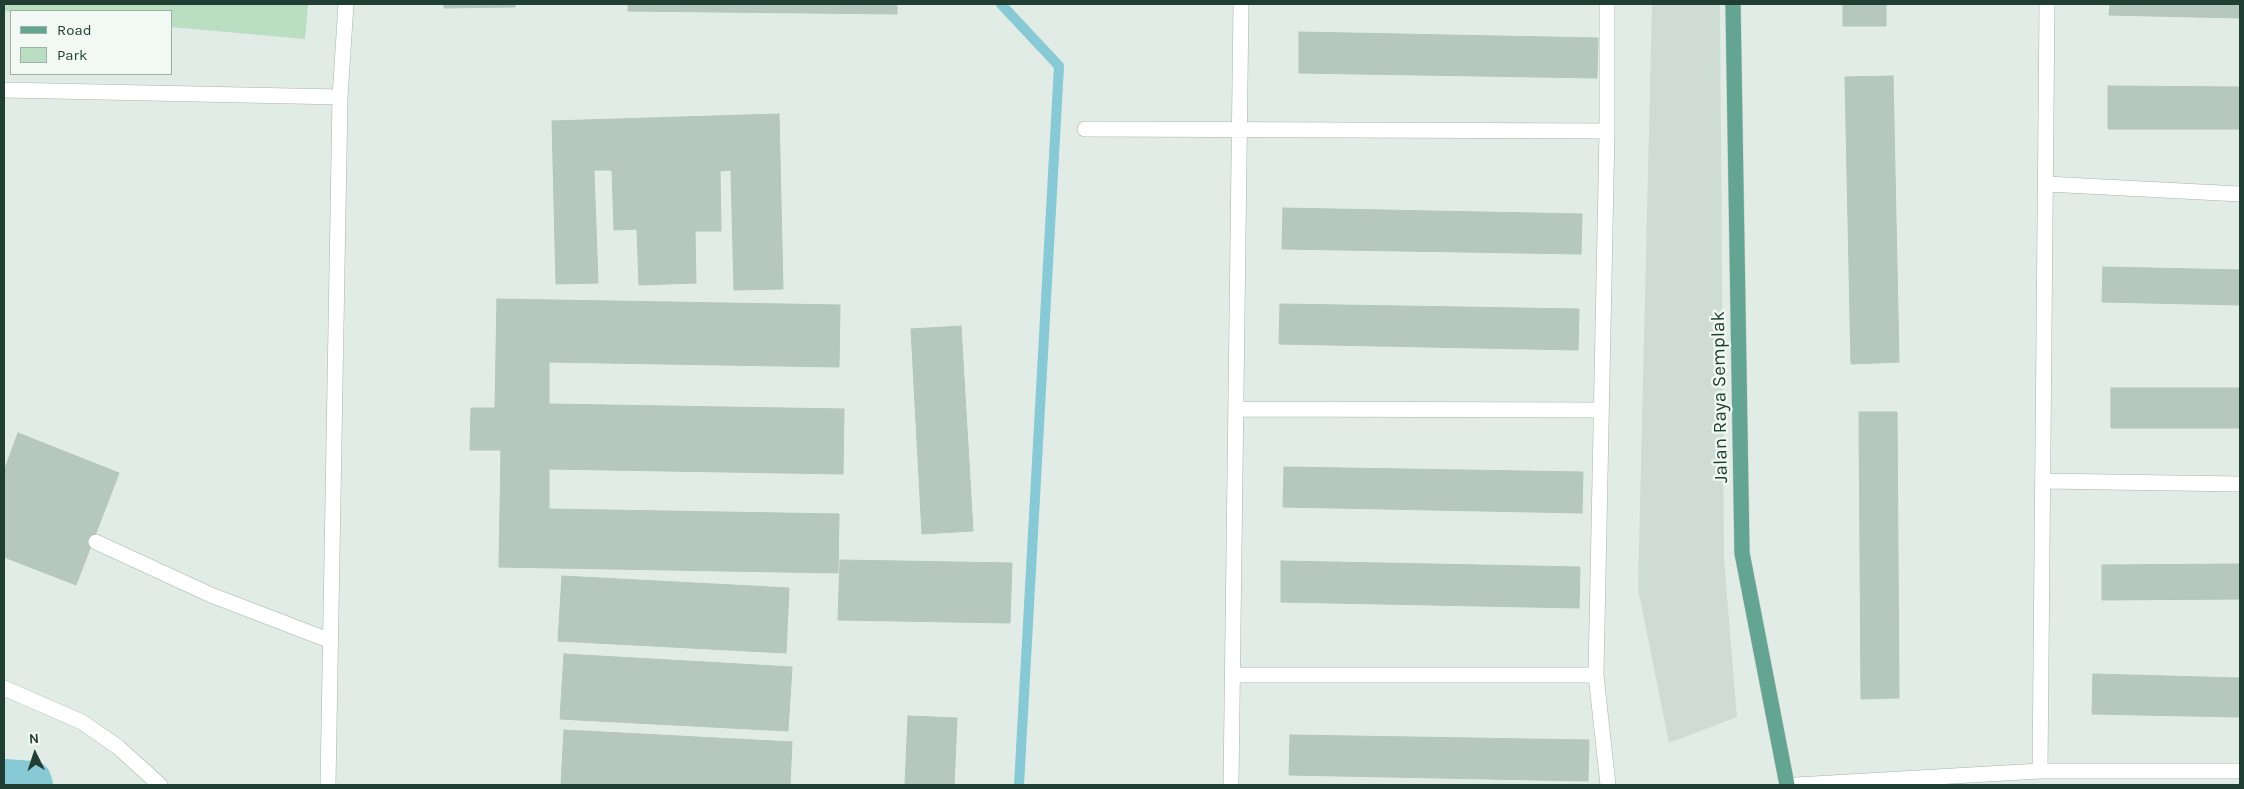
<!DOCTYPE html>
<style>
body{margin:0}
#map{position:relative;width:2244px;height:789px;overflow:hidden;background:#e1ece7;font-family:Karla,sans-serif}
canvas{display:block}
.frame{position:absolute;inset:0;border:5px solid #213e35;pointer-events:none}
.legend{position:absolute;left:10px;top:10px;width:162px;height:65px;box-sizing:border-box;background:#f2f9f5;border:1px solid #9eaea8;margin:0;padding:6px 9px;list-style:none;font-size:15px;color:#213e35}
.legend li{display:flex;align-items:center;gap:10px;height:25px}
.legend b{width:25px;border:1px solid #9eaea8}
.north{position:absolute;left:10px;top:729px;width:50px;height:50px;-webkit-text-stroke:4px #f2f9f5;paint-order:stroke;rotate:356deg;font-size:14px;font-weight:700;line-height:20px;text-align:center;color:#213e35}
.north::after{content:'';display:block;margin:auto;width:18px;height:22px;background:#213e35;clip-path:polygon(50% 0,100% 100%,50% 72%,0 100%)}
</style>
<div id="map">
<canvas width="2244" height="789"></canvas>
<div class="frame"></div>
<ul class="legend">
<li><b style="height:6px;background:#64a492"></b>Road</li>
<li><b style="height:14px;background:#b9dec2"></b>Park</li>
</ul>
<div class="north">N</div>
</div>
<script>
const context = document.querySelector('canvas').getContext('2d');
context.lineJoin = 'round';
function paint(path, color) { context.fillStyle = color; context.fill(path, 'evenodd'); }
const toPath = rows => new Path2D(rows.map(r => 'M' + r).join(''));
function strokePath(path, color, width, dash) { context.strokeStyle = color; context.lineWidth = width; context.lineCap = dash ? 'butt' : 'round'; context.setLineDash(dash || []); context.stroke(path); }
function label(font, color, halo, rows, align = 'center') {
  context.font = font + ' Karla,sans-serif'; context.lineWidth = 4.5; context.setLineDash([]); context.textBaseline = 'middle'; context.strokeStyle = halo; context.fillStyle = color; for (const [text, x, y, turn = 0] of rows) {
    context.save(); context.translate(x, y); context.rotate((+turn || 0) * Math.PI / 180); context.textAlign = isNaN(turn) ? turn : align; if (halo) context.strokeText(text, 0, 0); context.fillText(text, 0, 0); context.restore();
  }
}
const built = toPath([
 [1652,4,1720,4,1724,559,1737,717,1669,743,1638,589]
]);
const green = toPath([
 [4,4,308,4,305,39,171,27,171,11,11,12,4,11]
]);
const stream = toPath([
 [1001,4,1059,66,1019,785]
]);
const canal = toPath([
 [4,777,33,779,35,785]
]);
const building = toPath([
 [444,4,515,4,515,7,444,8,444,4],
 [628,4,897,4,897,14,628,11,628,4],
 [1843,4,1886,4,1886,26,1843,26,1843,4],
 [2110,4,2240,4,2240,18,2109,15,2110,4],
 [1299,32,1598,38,1597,78,1299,73,1299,32],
 [1893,76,1899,362,1851,364,1845,77,1893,76],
 [2108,86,2240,87,2240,129,2108,129,2108,86],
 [779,114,783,289,734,290,731,170,720,171,721,231,695,231,696,283,639,285,637,229,614,230,612,170,594,170,598,283,556,284,552,121,779,114],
 [1283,208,1582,214,1581,254,1282,249,1283,208],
 [2103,267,2240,270,2240,305,2102,302,2103,267],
 [497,299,840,305,839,367,549,362,549,404,844,409,843,474,549,469,549,509,839,514,838,573,499,567,501,450,470,450,471,408,495,408,497,299],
 [1280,304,1579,309,1578,350,1279,344,1280,304],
 [961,326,973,531,922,534,911,329,961,326],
 [2111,388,2240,388,2240,428,2111,428,2111,388],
 [1859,412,1897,412,1899,698,1861,699,1859,412],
 [18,433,119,473,76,585,4,557,4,471,18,433],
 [1284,467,1583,472,1582,513,1283,507,1284,467],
 [840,560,1012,563,1010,623,838,620,840,560],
 [1281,561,1580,567,1579,608,1281,602,1281,561],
 [2240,564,2240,599,2102,600,2102,565,2240,564],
 [562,576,789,588,786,653,558,641,562,576],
 [564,654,792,667,788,731,560,719,564,654],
 [2093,674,2240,678,2240,717,2092,714,2093,674],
 [908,716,957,718,954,785,905,785,908,716],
 [564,730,792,742,790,785,561,785,564,730],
 [1290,735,1589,740,1588,781,1289,775,1290,735]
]);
const lane = toPath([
 [4,90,340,97],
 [96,542,211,595,331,641],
 [328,785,340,97,346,4]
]);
const street = toPath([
 [1607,4,1607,131,1596,675,1608,785],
 [1085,129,1607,131],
 [2046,184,2240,194],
 [1237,409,1600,410],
 [2043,481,2240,484],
 [1233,675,1596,675],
 [4,688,82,722,118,747,160,785],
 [2040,771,2047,4],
 [1231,785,1241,4],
 [1796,785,2040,771,2240,771]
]);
const primary = toPath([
 [1733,4,1742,553,1787,785]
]);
const streetNames = [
 ["Jalan Raya Semplak",1720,397,-91]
];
paint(built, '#cfdcd6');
paint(green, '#b9dec2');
strokePath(stream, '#87c9d4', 10);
strokePath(canal, '#87c9d4', 36);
paint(building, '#b6c7c0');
strokePath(building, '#b3c6be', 1);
strokePath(lane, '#a4b4ae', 16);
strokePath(street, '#a4b4ae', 16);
strokePath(primary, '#c1c9c6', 16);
strokePath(lane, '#fff', 15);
strokePath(street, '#fff', 15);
strokePath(primary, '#64a492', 15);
label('19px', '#213e35', '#f2f9f5', streetNames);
</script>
